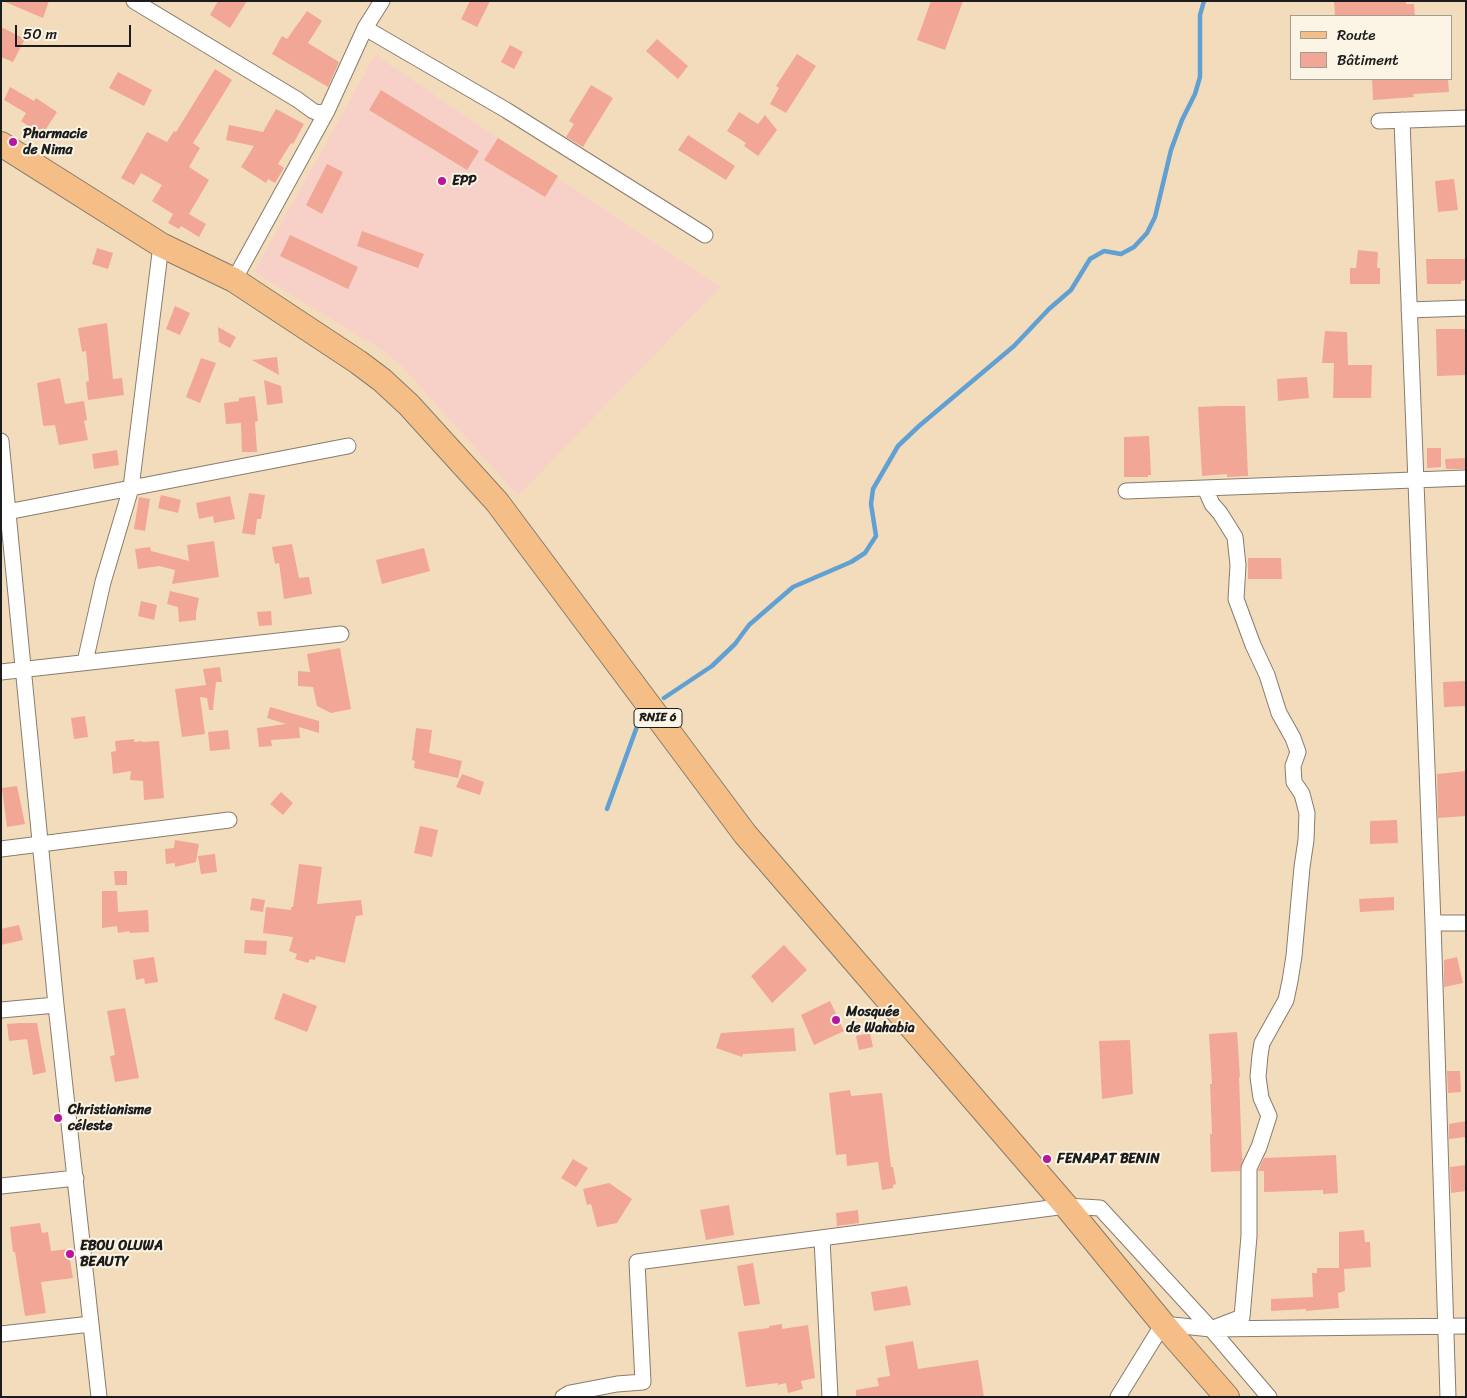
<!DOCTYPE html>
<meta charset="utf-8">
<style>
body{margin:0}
#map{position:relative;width:1467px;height:1398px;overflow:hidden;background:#f3dcbc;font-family:Sriracha,sans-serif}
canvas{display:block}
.frame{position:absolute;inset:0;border:2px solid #1c1c1c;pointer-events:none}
.legend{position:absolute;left:1290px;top:15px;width:162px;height:65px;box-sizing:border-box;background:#fcf5e5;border:1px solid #a29e95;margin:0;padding:6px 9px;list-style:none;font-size:15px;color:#1c1c1c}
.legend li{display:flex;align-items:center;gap:10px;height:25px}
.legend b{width:25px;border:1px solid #a29e95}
.scale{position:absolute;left:15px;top:25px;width:116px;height:22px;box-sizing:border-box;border:2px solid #1c1c1c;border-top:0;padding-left:6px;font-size:15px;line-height:18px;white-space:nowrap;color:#1c1c1c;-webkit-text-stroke:4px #fcf5e5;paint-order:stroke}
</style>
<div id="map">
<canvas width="1467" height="1398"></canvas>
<div class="frame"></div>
<ul class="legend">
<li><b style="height:6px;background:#f6be87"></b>Route</li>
<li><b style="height:14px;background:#f2a695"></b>Bâtiment</li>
</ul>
<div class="scale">50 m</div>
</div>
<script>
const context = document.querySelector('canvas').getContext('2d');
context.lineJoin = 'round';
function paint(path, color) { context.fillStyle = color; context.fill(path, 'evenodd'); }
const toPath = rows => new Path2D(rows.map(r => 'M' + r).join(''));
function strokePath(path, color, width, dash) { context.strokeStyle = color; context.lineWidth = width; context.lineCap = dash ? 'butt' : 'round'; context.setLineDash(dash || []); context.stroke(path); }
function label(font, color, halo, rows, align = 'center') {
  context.font = font + ' Sriracha,sans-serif'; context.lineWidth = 4; context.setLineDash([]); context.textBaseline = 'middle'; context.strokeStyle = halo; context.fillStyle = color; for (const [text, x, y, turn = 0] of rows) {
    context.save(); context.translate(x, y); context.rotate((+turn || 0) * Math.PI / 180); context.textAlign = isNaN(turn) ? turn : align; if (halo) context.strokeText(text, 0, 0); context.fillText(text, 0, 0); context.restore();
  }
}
const built = toPath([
 [375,55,720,287,518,496,401,365,382,350,254,272]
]);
const stream = toPath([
 [664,698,712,666,735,644,749,625,793,587,851,562,865,553,876,536,871,504,873,489,898,446,919,426,1014,346,1049,309,1071,290,1090,259,1104,251,1121,254,1134,247,1147,233,1155,217,1171,150,1182,120,1195,94,1200,77,1200,15,1204,1],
 [607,809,639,721]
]);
const building = toPath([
 [3,1,49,1,43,18],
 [218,1,247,1,230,28,210,15],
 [470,1,490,1,477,27,461,19],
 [931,1,963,1,945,50,917,40],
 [1334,1,1406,1,1406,4,1414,4,1415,16,1335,16],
 [307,11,322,21,308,43,339,62,328,87,272,54,282,36,287,39],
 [1,27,25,39,13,62,1,57],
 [657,39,688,66,678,79,646,51],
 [510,45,523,52,514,69,501,62],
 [797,54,816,66,786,113,770,104,779,88,776,86],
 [215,69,232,80,193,143,200,148,189,167,209,180,189,214,206,224,199,237,181,226,179,229,168,223,173,214,152,201,162,185,141,173,134,185,121,178,147,132,167,142,174,131,176,132],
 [118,72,152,90,144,106,109,88],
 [1372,79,1448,79,1449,92,1413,94,1414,97,1373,100],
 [591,85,613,98,583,147,566,137,574,124,569,121],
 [10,87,34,101,36,98,57,112,42,135,21,121,26,113,4,100],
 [381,90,479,151,467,170,369,110],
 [276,109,304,124,293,144,291,143,278,164,284,168,275,183,268,179,266,183,241,167,254,146,226,140,229,125,263,132],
 [739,112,758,124,765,115,777,130,758,156,744,146,746,143,727,131],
 [688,135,735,166,726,180,678,150],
 [498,138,558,176,545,197,484,160],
 [327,164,343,172,322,214,306,205],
 [1454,179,1458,210,1438,212,1435,181],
 [362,231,424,254,418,268,357,246],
 [290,235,358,267,348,289,280,256],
 [97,248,113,253,108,269,92,264],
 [1358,250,1378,252,1377,268,1380,268,1380,284,1350,284,1350,268,1356,268],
 [1426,259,1466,259,1466,280,1461,281,1461,284,1427,284],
 [175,306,190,313,180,335,166,329],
 [107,323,113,379,122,378,124,395,88,400,86,382,89,381,86,351,82,352,78,328],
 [218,327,236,337,230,348,219,342],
 [1436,329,1465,329,1466,375,1437,376],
 [1325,331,1347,332,1348,365,1372,365,1371,398,1333,398,1334,363,1322,363],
 [277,357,279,375,252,360],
 [201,358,216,363,200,403,186,397],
 [1307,377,1309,398,1278,401,1277,379],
 [60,378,65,404,84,401,87,420,84,421,88,440,59,445,55,425,44,426,43,425,37,383],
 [264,380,281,386,283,403,267,405],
 [255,396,258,421,255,422,257,452,242,452,241,423,226,424,224,403,239,401,239,398],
 [1219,406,1245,406,1248,476,1227,477,1227,474,1202,476,1198,407],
 [1149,436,1151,475,1148,475,1148,477,1124,477,1124,437],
 [1427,448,1441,448,1441,467,1427,468],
 [117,450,119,465,94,469,92,454],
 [1466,458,1466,469,1446,469,1445,459],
 [249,493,265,495,261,519,257,519,255,535,242,533],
 [161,495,181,500,178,513,158,508],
 [230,496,235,519,214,523,213,516,199,519,196,503],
 [139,497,150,499,145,531,134,529],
 [214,541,219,577,172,584,175,570,159,566,138,569,135,549,150,547,151,551,189,561,187,545],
 [292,544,299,578,309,577,312,594,284,599,279,563,275,564,272,547],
 [424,548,430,571,382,584,376,560],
 [1248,558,1281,558,1282,579,1248,579],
 [170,591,199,598,196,613,196,620,179,622,178,607,167,604],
 [141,601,157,605,154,620,138,616],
 [271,611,272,625,259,626,257,612],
 [340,648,351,709,331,713,317,706,313,687,298,686,298,671,310,672,307,654],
 [220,667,222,682,216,682,213,710,209,710,207,698,200,697,205,734,182,737,175,689,206,685,203,669],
 [1466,681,1466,706,1444,707,1443,682],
 [270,707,319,721,319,733,299,727,300,738,271,740,272,746,259,747,257,728,286,724,267,718],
 [85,716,88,737,74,739,71,718],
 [416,728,432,730,429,753,462,761,458,778,414,768,415,761,412,760],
 [228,730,230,749,210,751,208,732],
 [134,739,134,742,142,741,142,742,159,741,164,798,144,800,143,781,130,780,131,771,113,774,111,752,116,751,115,741],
 [1466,771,1466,816,1438,818,1437,774],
 [462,774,484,782,480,795,456,787],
 [17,786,25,824,7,827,2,788],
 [281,792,293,803,283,815,270,804],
 [1397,820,1398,843,1370,844,1370,821],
 [420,826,438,830,432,857,414,853],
 [175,840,199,844,196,862,175,867,175,863,166,864,165,849,174,848],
 [215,854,217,872,201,874,198,856],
 [299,864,322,867,317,904,361,900,363,915,356,916,345,963,316,956,315,960,310,959,308,963,295,959,297,954,289,951,293,937,263,933,266,907,291,910,291,907,293,907],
 [114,871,127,871,127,885,115,885],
 [102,891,117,891,118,912,148,910,149,932,130,933,129,931,118,933,117,926,102,928],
 [1394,897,1394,910,1360,912,1359,899],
 [252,898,265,900,263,912,250,910],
 [19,925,23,940,1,945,1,929],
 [245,940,267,941,266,955,244,953],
 [784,945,807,970,772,1003,751,976],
 [154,957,158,982,145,984,144,978,136,980,133,960],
 [1457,957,1463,983,1444,987,1444,960],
 [283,993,317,1006,307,1032,274,1019],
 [830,1001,844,1031,814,1045,801,1015],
 [125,1008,139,1078,115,1082,110,1056,115,1055,107,1011],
 [19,1023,37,1023,46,1072,33,1075,27,1039,9,1041,7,1024],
 [794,1028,796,1051,743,1054,742,1057,716,1048,721,1033],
 [1237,1032,1240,1077,1239,1077,1242,1158,1243,1158,1240,1171,1211,1172,1210,1134,1212,1134,1210,1084,1212,1084,1209,1034],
 [870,1033,873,1047,859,1050,856,1036],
 [1130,1040,1133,1094,1102,1099,1099,1041],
 [1447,1071,1460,1071,1461,1092,1448,1093],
 [850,1090,851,1096,882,1093,891,1167,893,1167,896,1184,893,1185,893,1188,882,1190,878,1162,847,1166,846,1154,836,1155,829,1093],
 [1466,1121,1466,1137,1449,1139,1449,1124],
 [1336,1155,1338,1193,1323,1194,1323,1190,1264,1192,1264,1171,1258,1171,1264,1158],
 [573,1159,588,1168,576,1187,561,1178],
 [1466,1165,1466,1191,1451,1193,1450,1167],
 [609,1183,632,1199,617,1223,597,1227,591,1204,587,1205,583,1189],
 [729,1205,734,1235,706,1240,700,1210],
 [858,1210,859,1223,837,1226,836,1213],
 [40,1223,42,1233,48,1232,51,1251,68,1249,73,1278,41,1282,46,1313,25,1316,15,1252,13,1252,10,1227],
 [1364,1230,1365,1242,1370,1242,1371,1267,1344,1269,1345,1291,1338,1293,1339,1308,1306,1311,1306,1309,1271,1311,1271,1299,1313,1297,1312,1273,1317,1273,1317,1268,1339,1268,1339,1232],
 [753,1263,760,1304,744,1306,737,1266],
 [907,1286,911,1305,874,1311,871,1292],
 [782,1324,782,1329,808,1325,815,1378,801,1381,803,1389,788,1393,786,1383,778,1385,778,1383,746,1387,738,1332,769,1328,769,1326],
 [913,1341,918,1369,978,1360,984,1397,856,1397,856,1390,879,1386,877,1378,890,1376,885,1346]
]);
const street = toPath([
 [134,1,298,100,313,111,319,113,327,111],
 [365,28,506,110,705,235],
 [1402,120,1433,923,1448,1397],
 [1379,121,1466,118],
 [234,280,327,111,365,28,382,1],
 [1409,310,1466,308],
 [1,441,56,1005,99,1397],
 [1205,488,1212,504,1220,513,1235,537,1238,565,1236,599,1253,645,1267,675,1279,713,1293,738,1298,752,1293,766,1294,782,1302,794,1307,813,1306,840,1302,867,1294,956,1290,981,1286,1000,1262,1043,1260,1055,1258,1077,1261,1098,1269,1116,1259,1147,1249,1168,1249,1236,1242,1317,1211,1329],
 [1126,491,1466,478],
 [7,512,348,446],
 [85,662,103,582,131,488,161,245],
 [1,672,341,634],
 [1,849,229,820],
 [1433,923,1466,923],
 [1,1010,56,1005],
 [1,1186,76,1178],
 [822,1239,830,1397],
 [1,1334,91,1324],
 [563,1397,570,1393,617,1384,643,1382,637,1262,1066,1206,1100,1208,1211,1329,1269,1397],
 [1118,1397,1163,1324,1211,1329,1466,1326]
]);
const primary = toPath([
 [1,144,161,245,234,280,358,362,382,380,409,405,497,502,745,834,1066,1206,1163,1324,1227,1397]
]);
const markers = [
 [13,142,5,"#b5179e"],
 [442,181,5,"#b5179e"],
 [836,1020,5,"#b5179e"],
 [58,1118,5,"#b5179e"],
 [1047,1159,5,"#b5179e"],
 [70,1254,5,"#b5179e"]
];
const shields = [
 [658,718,48]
];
const shieldNames = [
 ["RNIE 6",658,718]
];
const poiNames = [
 ["Pharmacie",23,134],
 ["de Nima",23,150],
 ["EPP",452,181],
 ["Mosquée",846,1012],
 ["de Wahabia",846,1028],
 ["Christianisme",68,1110],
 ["céleste",68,1126],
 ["FENAPAT BENIN",1057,1159],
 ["EBOU OLUWA",80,1246],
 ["BEAUTY",80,1262]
];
paint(built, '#f7d1c8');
strokePath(stream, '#61a0d3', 4.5);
paint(building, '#f2a695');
strokePath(street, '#887c6c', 17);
strokePath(primary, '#887c6c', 26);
strokePath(street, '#fff', 15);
strokePath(primary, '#f6be87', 24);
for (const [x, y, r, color] of markers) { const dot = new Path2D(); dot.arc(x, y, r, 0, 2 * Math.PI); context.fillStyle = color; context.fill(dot); strokePath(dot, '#fcf5e5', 2); }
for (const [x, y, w] of shields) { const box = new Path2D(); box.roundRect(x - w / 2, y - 9.5, w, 19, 4); context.fillStyle = '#fcf5e5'; context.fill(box); strokePath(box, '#1c1c1c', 1); }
label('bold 12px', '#1c1c1c', null, shieldNames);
label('bold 14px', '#1c1c1c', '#fcf5e5', poiNames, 'left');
</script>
